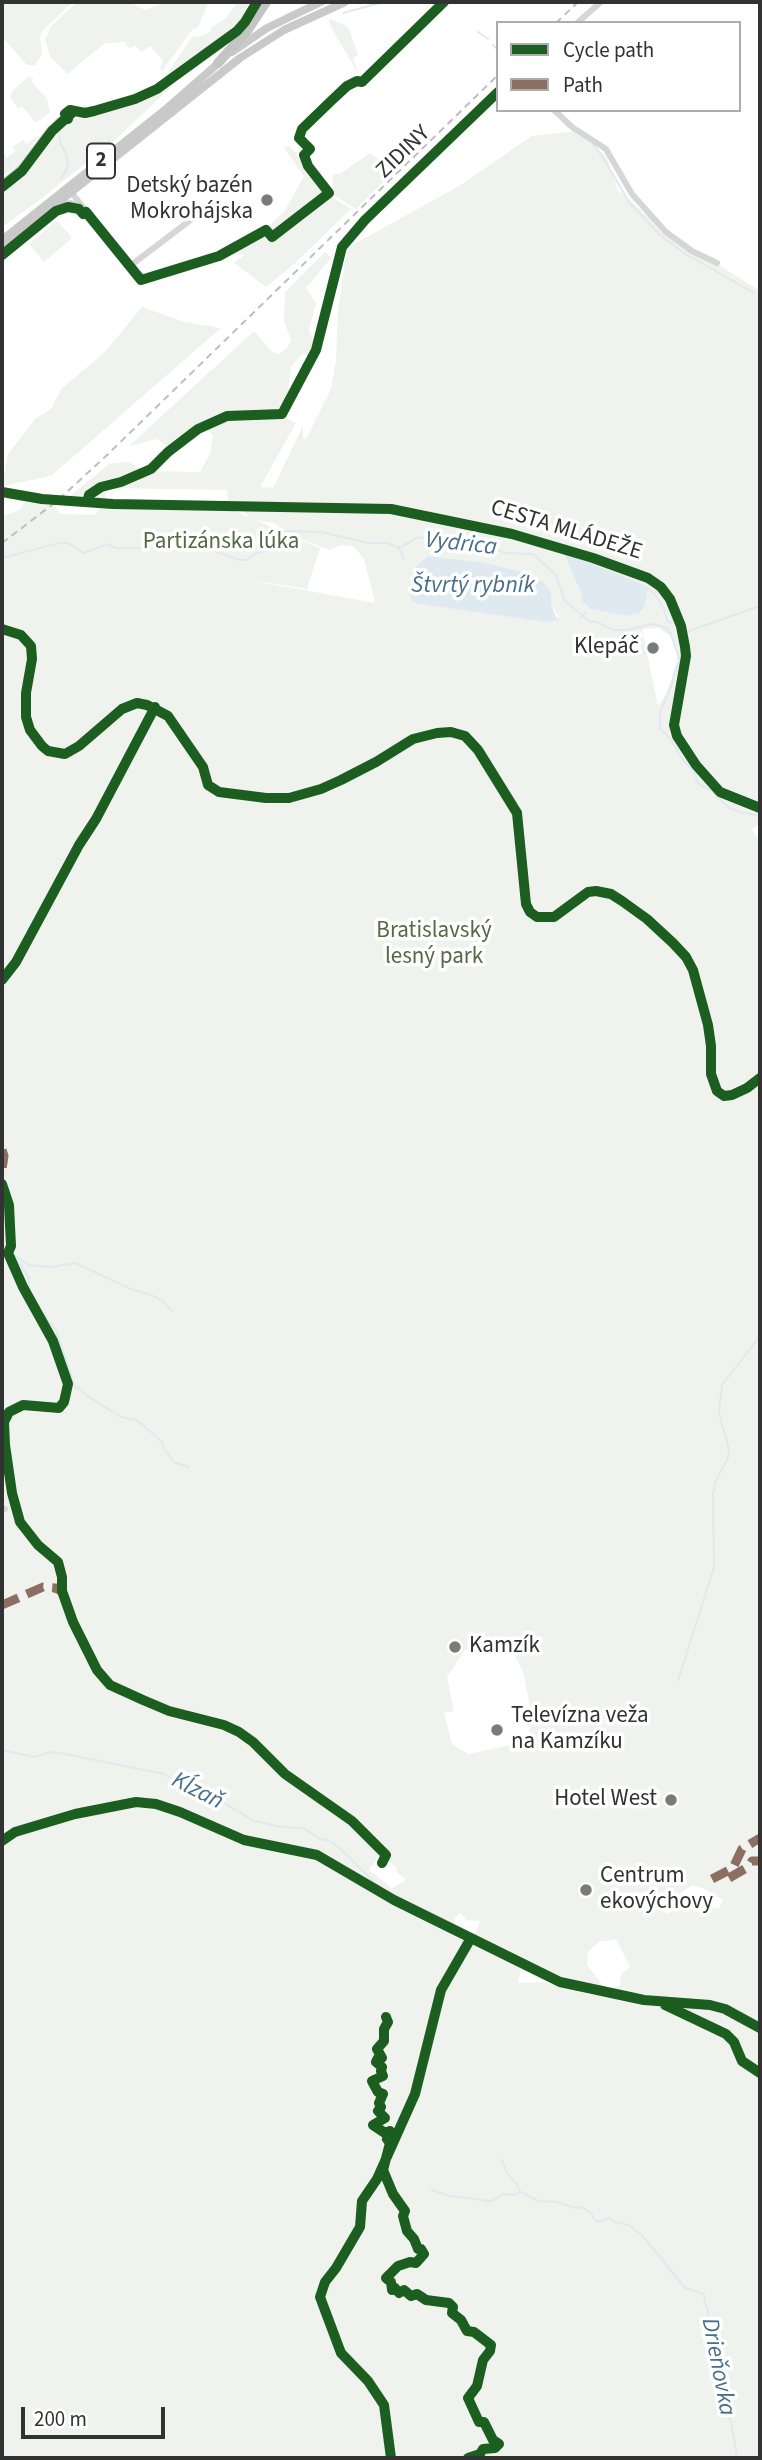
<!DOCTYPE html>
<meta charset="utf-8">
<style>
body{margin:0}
#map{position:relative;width:762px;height:2460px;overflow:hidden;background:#fff;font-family:"Source Sans 3",sans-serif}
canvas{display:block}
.frame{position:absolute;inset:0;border:4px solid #323232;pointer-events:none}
.legend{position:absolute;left:496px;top:21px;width:245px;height:91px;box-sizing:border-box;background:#fff;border:2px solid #adadad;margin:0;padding:9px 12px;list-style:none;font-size:21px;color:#323232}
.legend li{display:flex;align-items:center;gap:14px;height:35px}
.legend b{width:35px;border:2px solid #adadad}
.scale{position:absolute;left:21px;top:2407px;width:144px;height:32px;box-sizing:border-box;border:4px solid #323232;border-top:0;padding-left:9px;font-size:21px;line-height:24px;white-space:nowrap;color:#323232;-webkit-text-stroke:5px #fff;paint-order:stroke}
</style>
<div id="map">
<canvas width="762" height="2460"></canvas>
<div class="frame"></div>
<ul class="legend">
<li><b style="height:9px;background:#1b5e20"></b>Cycle path</li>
<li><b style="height:9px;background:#8d6e63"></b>Path</li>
</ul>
<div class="scale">200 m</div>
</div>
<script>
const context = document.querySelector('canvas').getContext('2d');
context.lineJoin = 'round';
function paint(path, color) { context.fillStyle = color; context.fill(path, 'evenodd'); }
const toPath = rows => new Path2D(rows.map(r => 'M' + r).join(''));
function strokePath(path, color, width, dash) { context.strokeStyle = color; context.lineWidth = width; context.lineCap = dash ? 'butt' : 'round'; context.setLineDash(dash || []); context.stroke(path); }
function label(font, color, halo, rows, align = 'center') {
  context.font = font + ' "Source Sans 3",sans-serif'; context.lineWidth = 7; context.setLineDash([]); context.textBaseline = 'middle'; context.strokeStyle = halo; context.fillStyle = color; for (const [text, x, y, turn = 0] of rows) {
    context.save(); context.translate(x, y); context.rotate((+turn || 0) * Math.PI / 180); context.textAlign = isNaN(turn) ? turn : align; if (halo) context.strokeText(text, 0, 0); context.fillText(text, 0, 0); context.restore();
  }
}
const green = toPath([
 [2,2,73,2,43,30,40,37,42,54,35,65,27,65,5,40,2,39],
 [77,2,129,2,145,10,165,2,209,2,198,27,192,30,162,71,160,68,163,61,150,46,141,52,135,45,130,49,123,41,118,43,105,43,67,74,50,56,45,40,51,26],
 [238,2,252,2,240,21,212,44,162,81,192,37,201,36,210,32,212,27,226,18],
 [331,19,345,25,349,29,358,55,353,58,359,75,331,27,329,21],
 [28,77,34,78,31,81,47,99,50,112,36,123,22,106,18,109,10,97,12,91],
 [172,86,114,141,38,201,2,227,2,189,27,169,59,127,70,120,137,102],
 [577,131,607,157,618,190,666,232,760,291,760,824,752,829,760,842,760,2458,2,2458,2,517,20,509,25,502,55,504,60,514,95,515,101,506,229,507,251,519,244,512,228,502,227,490,107,488,106,500,69,497,109,464,128,462,145,471,200,472,210,454,213,435,205,428,169,448,157,439,129,446,254,331,272,352,279,354,288,347,291,340,284,321,285,292,325,252,331,258,306,288,316,303,309,331,315,342,310,358,303,353,291,367,288,394,280,416,296,423,260,487,273,488,303,426,303,438,306,439,331,389,336,361,338,310,347,248,459,186,532,136],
 [256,520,274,523,291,535,329,550,341,545,354,547,364,559,375,603,271,584,240,581,270,583,307,589,320,548],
 [564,555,591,563,646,593,644,608,641,613,627,616,582,601,581,593],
 [428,556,486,563,530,574,551,591,551,604,560,620,545,622,419,604,409,591,411,578,416,566],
 [659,628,671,637,678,660,666,694,658,706,642,629],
 [465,1650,512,1651,523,1671,533,1721,525,1742,468,1754,452,1744,444,1713,454,1711,447,1677],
 [378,1858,386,1859,398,1869,395,1870,406,1880,392,1888,369,1870],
 [692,1885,702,1888,723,1900,719,1909,687,1902,666,1914,662,1907],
 [461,1913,466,1920,480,1921,474,1936,540,1971,594,1988,605,1988,587,1965,588,1952,599,1942,616,1939,630,1967,621,1974,620,1985,612,1990,657,1996,663,1999,663,2001,636,2001,588,1994,544,1982,518,1983,521,1968,490,1951,456,1938,450,1931,455,1925,455,1917],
 [40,134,20,163,2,177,2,156,4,154,7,158,15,151,12,147,17,144,23,140,27,144],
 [287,146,293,149,321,190,351,209,294,264,266,287,234,263,244,255,232,254,262,236,266,240,271,236,266,228,284,212,304,176,284,148],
 [370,153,394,171,356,209,332,194,333,174,340,174],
 [57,220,72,238,44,262,29,244],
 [142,307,185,322,221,328,51,476,2,486,8,454,35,419,51,409,62,388,104,353]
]);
const water = toPath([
 [564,554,591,563,644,585,648,588,644,608,640,613,627,616,591,609,582,601,581,593],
 [428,556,486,563,530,574,543,582,551,592,551,604,556,617,561,620,545,622,419,604,412,600,409,591,411,578,416,566]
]);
const stream = toPath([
 [343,13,383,2],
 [478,32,488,39],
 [493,45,498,50],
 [59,133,60,142,66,154,68,166,61,179],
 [592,143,602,156,629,202,658,233,684,253,754,293],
 [399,548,404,559],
 [2,558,59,543,68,543,84,553,107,544,116,548,140,548,173,536,202,550,212,550,240,560,247,560,256,553,274,549,282,533,286,531,321,532,368,543,387,543,399,548,419,537,457,545,491,548,505,553,533,554,556,575,564,600,589,621,600,623,606,627,615,630,627,630,652,624,665,627,671,634,679,658,671,687,660,712,660,729,669,737,682,759,695,773,697,782,702,786,711,790,728,807,740,812,760,816],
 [648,588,655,594,664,609,668,622,672,623],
 [580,618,586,612],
 [686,632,760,606],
 [2,1244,16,1257,29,1278,29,1292,35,1298,38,1308,56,1330,75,1387,82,1390,86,1395,121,1417,136,1420,144,1426,162,1442,164,1449,174,1462,189,1467],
 [17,1257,29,1265,51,1267,75,1263,131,1289,152,1295,164,1302,172,1311],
 [678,1681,714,1567,713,1493,716,1480,728,1458,729,1449,719,1413,722,1385,760,1336],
 [2,1750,35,1757,51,1752,60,1753,164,1774,202,1797,221,1801,254,1821,282,1827,303,1828,320,1839,330,1841,342,1850,373,1881],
 [502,2160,507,2173,516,2183,520,2191],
 [432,2190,449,2196,491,2201,504,2194,512,2195,521,2192,538,2201,556,2202,575,2208,582,2207,592,2214,594,2220,600,2221,610,2218,615,2222,629,2225,642,2235,685,2288,704,2294,705,2304,708,2309,709,2340,713,2351,711,2359,718,2370,724,2397,725,2411,731,2421,737,2458]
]);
const minor = toPath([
 [577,23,601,2],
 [554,110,572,127,606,149,632,194,666,232,692,251,717,263],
 [2,183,21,167,48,131,58,121,74,111,85,113,102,109,135,99,157,89,237,31,245,22,257,2],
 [71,192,141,280,179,267,203,261],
 [55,206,71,203,81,206],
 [342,247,365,220,498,92],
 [130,266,205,209],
 [2,492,42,499,113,504,391,509,512,534,593,558,648,578,661,587,670,599,681,626,685,647,686,656,674,725,677,736,696,765,720,792,760,808],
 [2,1508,5,1509],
 [2,1841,15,1832,75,1814,121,1804,146,1803,180,1812,244,1840,317,1855,385,1895]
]);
const major = toPath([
 [232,52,267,28,321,2],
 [2,240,165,110,222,60],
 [2,247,240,58,284,30,345,2]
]);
const highway = toPath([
 [218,63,247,31,266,2]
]);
const rail = toPath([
 [556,23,578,2],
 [2,543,57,501,105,457,498,75]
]);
const quiet = toPath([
 [2,1150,4,1156,2,1169],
 [2,1605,43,1587,55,1588,62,1591],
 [729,1878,748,1867,752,1861,760,1861],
 [712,1879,733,1868,742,1849,760,1838]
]);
const cycleway = toPath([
 [68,119,65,114,70,110,85,113,94,111,135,99,157,89,237,31,245,22,257,2],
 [299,138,302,129,331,101,347,86,357,81,362,82,444,2],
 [2,187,22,171,52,131,74,111],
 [2,255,56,211,68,207,79,209,83,214,86,212,141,280,219,256,266,230,272,237,329,193,308,166,304,155,310,149,299,138],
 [2,492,42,499,113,504,391,509,512,534,593,558,648,578,661,587,670,599,681,626,685,647,686,656,674,725,677,736,696,765,720,792,760,808],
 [87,502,89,495,101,487,121,482,151,469,168,452,198,429,227,416,282,414,316,350,342,247,365,220,498,92],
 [2,629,21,635,31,646,32,659,26,693,26,717,30,730,42,746,48,751,65,754,79,746,122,709,137,703,147,705,168,716,203,767,208,785,219,792,266,798,289,798,321,789,341,780,376,762,413,739,437,733,451,732,465,736,478,750,517,813,526,904,530,912,537,917,554,917,588,892,596,891,611,894,622,901,647,919,673,943,686,957,693,970,708,1025,711,1046,711,1074,717,1091,724,1096,732,1095,747,1088,760,1078],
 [2,980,16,962,79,845,96,819,155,707],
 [2,1184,9,1205,11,1246,8,1253,23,1287,53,1341,68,1384,64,1402,59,1408,23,1405,9,1412,4,1422,5,1445,12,1493,20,1522,38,1545,58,1562,62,1577,62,1591,73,1622,97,1670,110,1685,143,1700,169,1711,224,1725,239,1732,253,1742,285,1774,352,1821,386,1855,382,1863],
 [2,1841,15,1832,75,1814,136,1802,156,1804,180,1812,244,1840,317,1855,394,1900,560,1982,644,2000,710,2005,725,2009,760,2028],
 [665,2005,726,2034,734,2042,742,2061,760,2073],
 [386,2017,388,2022,384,2029,384,2041,377,2049,382,2058,378,2058,376,2062,382,2067,381,2071,383,2076,372,2081,378,2092,383,2094,379,2103,381,2107,378,2111,385,2118,373,2125,385,2133,390,2131,392,2134,387,2139,390,2143,383,2170,393,2194,405,2211,403,2216,407,2231,414,2239,418,2249,421,2249,424,2254,416,2263,410,2262,398,2266,386,2278,391,2282,392,2290,395,2288,399,2293,404,2290,411,2296,417,2294,426,2300,449,2303,453,2307,452,2313,461,2320,467,2331,474,2332,491,2345,490,2351,483,2360,477,2386,468,2398,479,2422,484,2422,493,2440,499,2444,495,2448,483,2449,480,2454,468,2458],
 [391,2458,384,2405,368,2381,341,2353,320,2297,325,2282,336,2268,360,2227,362,2201,377,2179,415,2094,441,1990,471,1938]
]);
const markers = [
 [267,200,7,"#7a7a7a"],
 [653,648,7,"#7a7a7a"],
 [455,1647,7,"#7a7a7a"],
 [497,1730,7,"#7a7a7a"],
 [671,1800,7,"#7a7a7a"],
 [586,1890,7,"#7a7a7a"]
];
const shields = [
 [101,161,28]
];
const shieldNames = [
 ["2",101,161]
];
const streetNames = [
 ["ZIDINY",404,153,-44],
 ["CESTA MLÁDEŽE",566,531,17]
];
const poiNames = [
 ["Detský bazén",253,187],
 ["Mokrohájska",253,213],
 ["Klepáč",639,648],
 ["Kamzík",469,1647,"left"],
 ["Televízna veža",511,1717,"left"],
 ["na Kamzíku",511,1743,"left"],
 ["Hotel West",657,1800],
 ["Centrum",600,1877,"left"],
 ["ekovýchovy",600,1903,"left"]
];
const parkNames = [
 ["Partizánska lúka",221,543],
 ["Bratislavský",434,932],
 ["lesný park",434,958]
];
const waterNames = [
 ["Vydrica",461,545,6],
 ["Štvrtý rybník",473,587],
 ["Kĺzaň",197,1792,27],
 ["Drieňovka",717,2367,79]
];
paint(green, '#f0f3ed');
paint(water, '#dfe9f0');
strokePath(stream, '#dfe9f0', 2);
strokePath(minor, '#d6d6d6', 6);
strokePath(major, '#c9c9c9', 8);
strokePath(highway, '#c4c4c4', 10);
strokePath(rail, '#bebebe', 2, [7, 5]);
strokePath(quiet, '#8d6e63', 9, [18, 9]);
strokePath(cycleway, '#1b5e20', 10);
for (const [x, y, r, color] of markers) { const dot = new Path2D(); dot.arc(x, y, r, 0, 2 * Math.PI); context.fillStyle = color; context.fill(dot); strokePath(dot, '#fff', 2.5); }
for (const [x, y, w] of shields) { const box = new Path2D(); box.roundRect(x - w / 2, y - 17.5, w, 35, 5); context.fillStyle = '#fff'; context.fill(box); strokePath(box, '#323232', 2); }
label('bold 21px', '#323232', null, shieldNames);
label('23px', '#323232', '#fff', streetNames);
label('23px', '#323232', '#fff', poiNames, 'right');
label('23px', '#536a43', '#fff', parkNames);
label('italic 24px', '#476e8d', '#fff', waterNames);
</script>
